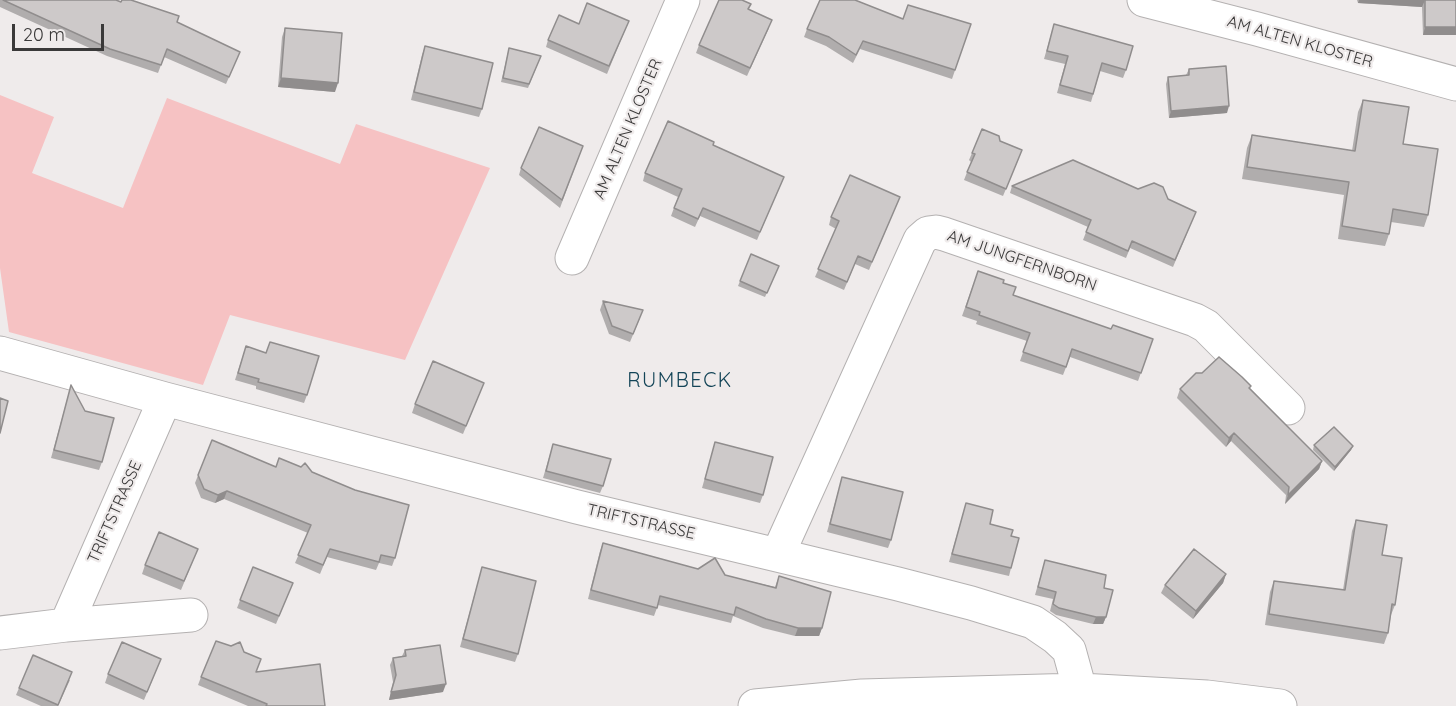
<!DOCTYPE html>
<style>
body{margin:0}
#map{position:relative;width:1456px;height:706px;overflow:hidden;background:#efebeb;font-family:Quicksand,sans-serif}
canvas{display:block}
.scale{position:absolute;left:12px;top:24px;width:92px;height:27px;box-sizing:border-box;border:3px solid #3a3939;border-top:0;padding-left:8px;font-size:18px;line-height:21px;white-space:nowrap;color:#3a3939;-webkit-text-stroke:4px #efebeb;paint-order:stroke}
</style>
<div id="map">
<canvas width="1456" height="706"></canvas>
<div class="scale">20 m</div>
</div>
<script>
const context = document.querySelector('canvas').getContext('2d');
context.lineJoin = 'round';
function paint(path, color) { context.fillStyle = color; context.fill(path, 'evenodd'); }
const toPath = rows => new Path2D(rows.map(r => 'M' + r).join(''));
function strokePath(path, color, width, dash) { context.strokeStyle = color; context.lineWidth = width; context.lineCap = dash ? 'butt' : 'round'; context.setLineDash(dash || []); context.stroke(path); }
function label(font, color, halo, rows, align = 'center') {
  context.font = font + ' Quicksand,sans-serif'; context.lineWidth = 4.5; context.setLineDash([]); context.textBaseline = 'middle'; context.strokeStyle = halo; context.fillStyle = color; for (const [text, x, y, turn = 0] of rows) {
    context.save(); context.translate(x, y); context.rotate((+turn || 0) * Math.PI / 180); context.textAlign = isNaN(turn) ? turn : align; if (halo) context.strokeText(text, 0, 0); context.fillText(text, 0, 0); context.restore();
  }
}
const green = toPath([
 [0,95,54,117,32,173,123,208,167,98,340,164,356,124,490,168,405,360,230,315,203,385,9,332,0,268]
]);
const minor = toPath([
 [1144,0,1257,29,1456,84],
 [572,258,683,0],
 [0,353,165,399,577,507,898,584,971,603,1033,622,1055,637,1069,650,1080,690],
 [165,399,66,625,191,615],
 [778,554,920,240,928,233,936,232,944,234,1195,320,1206,326,1288,408],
 [0,633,66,625],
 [755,706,862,696,1080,690,1207,697,1280,706]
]);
const wall = toPath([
 [0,0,116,0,177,22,237,59,226,84,164,57,158,73,107,56,0,7],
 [1357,0,1456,0,1456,35,1423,35,1422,7,1358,3],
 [748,9,769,28,747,76,696,53,699,45],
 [903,19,971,24,952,79,860,49,853,63,826,46,804,37,807,29],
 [579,24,626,28,607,74,546,47,548,40],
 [1054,24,1126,70,1123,78,1100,71,1091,102,1057,93,1065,64,1044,59],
 [285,28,335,92,278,87,282,37],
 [425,46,482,109,479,117,411,100,422,55],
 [509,48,541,56,528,88,501,82],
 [1189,69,1227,113,1169,118,1166,84,1168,77,1186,75],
 [1363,100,1403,144,1428,215,1424,227,1391,222,1389,234,1385,246,1338,239,1344,195,1242,179,1247,148,1252,135,1352,151,1358,112],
 [1000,141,1019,158,1003,196,964,180,971,162,969,160,972,153],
 [713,145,784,177,757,240,700,216,695,227,671,216,678,197,643,181,645,173],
 [583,146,560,208,519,175,521,168],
 [1012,186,1138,189,1168,199,1196,212,1173,267,1130,248,1126,258,1083,240,1088,227,1010,193],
 [900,197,869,270,855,264,844,290,815,277,836,229,829,225,831,217],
 [751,254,779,266,765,297,738,286],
 [978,271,1003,283,1013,295,1111,329,1153,339,1138,381,1070,357,1063,375,1020,361,1027,341,976,324,977,321,962,316],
 [603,301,640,318,630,342,609,334,600,310],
 [270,342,307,395,304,403,256,389,256,386,235,380,246,346,266,353],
 [484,383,463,434,412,413,415,404],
 [71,385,102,462,99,470,51,458],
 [1251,386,1250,388,1322,461,1319,469,1285,504,1286,495,1231,441,1226,447,1177,398,1180,389],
 [212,440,276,467,312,472,395,558,392,566,379,563,376,570,327,557,320,574,295,563,308,533,224,499,215,503,201,498,195,483],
 [715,442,763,495,760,503,702,488],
 [553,444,603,486,600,493,543,478],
 [1314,445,1353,446,1351,450,1334,471,1313,450],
 [842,477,891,540,888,548,827,532],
 [966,503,990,524,1011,536,1011,568,1009,576,949,562],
 [1356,520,1382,555,1395,605,1391,615,1388,633,1384,644,1265,625,1270,592,1274,581,1343,590,1352,531],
 [603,543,698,569,775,587,779,576,822,628,819,636,795,636,763,628,733,616,731,623,658,605,654,616,588,599,600,551],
 [198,549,181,590,142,574,145,565],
 [1045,560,1104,588,1106,617,1103,624,1093,624,1056,615,1050,611,1053,599,1035,595],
 [253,567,293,583,276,624,237,608],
 [482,567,518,654,515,662,460,647],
 [1226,574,1223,583,1193,619,1161,593,1165,585],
 [405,650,443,692,389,700,393,682,390,665,393,658,402,656],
 [161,659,144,700,105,683,108,674],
 [256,672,325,706,248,706,198,685,201,677],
 [70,680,58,706,41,706,16,695,19,688]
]);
const shadedWall = toPath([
 [1359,0,1425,0,1422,7,1358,3],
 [1425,27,1456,27,1456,35,1423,35],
 [281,78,338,83,335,92,278,87],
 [1229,106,1227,113,1169,118,1171,111],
 [1234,433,1231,441,1226,447,1229,438],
 [1353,446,1351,450,1334,471,1335,467],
 [1322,461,1319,469,1285,504,1288,495],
 [227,491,224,499,215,503,218,495],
 [1226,574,1223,583,1193,619,1196,611],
 [1096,617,1106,617,1103,624,1093,624],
 [798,628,822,628,819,636,795,636],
 [446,684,443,692,389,700,391,692]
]);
const building = toPath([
 [3,0,116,0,121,2,122,0,131,0,179,16,177,22,240,52,229,77,167,49,161,65,110,49,3,0],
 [719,0,742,0,751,4,748,9,772,20,750,68,699,45,719,0],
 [820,0,855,0,903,19,908,5,971,24,955,70,863,41,856,55,829,37,807,29,820,0],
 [1425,0,1456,0,1456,27,1425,27,1425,0],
 [587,3,629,21,609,66,548,40,559,15,579,24,587,3],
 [1054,24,1133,46,1126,70,1102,63,1093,94,1060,85,1068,56,1047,51,1054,24],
 [285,28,342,33,338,83,281,78,285,28],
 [425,46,493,63,482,109,414,92,425,46],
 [509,48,541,56,529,84,503,78,509,48],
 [1226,66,1229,106,1171,111,1168,77,1189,75,1189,69,1226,66],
 [1363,100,1409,107,1403,144,1438,149,1428,215,1393,209,1389,234,1342,226,1349,182,1247,167,1252,135,1355,151,1363,100],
 [668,121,714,142,713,145,784,177,760,232,703,208,698,219,674,208,682,189,645,173,668,121],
 [539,127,583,146,562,200,521,168,539,127],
 [982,129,999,136,1000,141,1022,150,1006,189,967,172,975,154,972,153,982,129],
 [1073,160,1138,189,1154,183,1163,187,1168,199,1196,212,1175,260,1132,241,1128,251,1086,232,1091,220,1012,186,1073,160],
 [850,175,900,197,872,262,858,256,847,282,818,269,839,221,831,217,850,175],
 [751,254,779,266,767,293,740,281,751,254],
 [978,271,1004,280,1003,283,1016,287,1013,295,1111,329,1113,325,1153,339,1141,373,1072,349,1066,367,1023,352,1030,333,979,315,980,312,966,307,978,271],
 [603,301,643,310,633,334,612,326,603,301],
 [270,342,319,356,307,395,258,382,259,379,238,373,246,346,266,353,270,342],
 [1219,357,1242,377,1251,386,1249,388,1322,461,1288,495,1289,487,1234,433,1229,438,1180,389,1196,373,1202,373,1219,357],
 [433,361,484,383,466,426,415,404,433,361],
 [71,385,85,411,114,418,102,462,54,450,71,385],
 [0,398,8,401,0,433,0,398],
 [1334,427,1353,446,1335,467,1314,445,1334,427],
 [212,440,276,467,279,458,301,467,305,463,312,472,355,490,409,505,395,558,381,555,379,562,330,549,323,565,298,555,311,525,227,491,218,495,204,489,198,475,212,440],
 [715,442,773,457,763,495,705,479,715,442],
 [553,444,611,459,603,486,546,471,553,444],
 [842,477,903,492,891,540,830,524,842,477],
 [966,503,993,510,990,524,1013,530,1011,536,1019,538,1011,568,952,554,966,503],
 [1356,520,1387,525,1382,555,1402,558,1395,605,1392,604,1388,633,1269,614,1274,581,1345,590,1356,520],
 [159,532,198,549,184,581,145,565,159,532],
 [603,543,698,569,715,558,725,575,776,588,779,576,831,592,822,628,798,628,766,619,736,607,734,615,660,596,657,608,591,590,603,543],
 [1194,549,1226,574,1196,611,1165,585,1194,549],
 [1045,560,1106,575,1104,588,1113,590,1106,617,1096,617,1059,608,1053,604,1056,592,1038,587,1045,560],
 [253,567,293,583,279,616,240,600,253,567],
 [482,567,536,581,518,654,463,639,482,567],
 [216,641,231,646,240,642,244,652,261,659,256,672,320,664,325,706,266,706,267,704,201,677,216,641],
 [122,642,161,659,147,692,108,674,122,642],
 [440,645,446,684,391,692,396,675,393,658,406,656,405,650,440,645],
 [33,655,72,672,58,705,19,688,33,655]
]);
const streetNames = [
 ["AM ALTEN KLOSTER",1300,42,16],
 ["AM ALTEN KLOSTER",628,129,-67],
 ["AM JUNGFERNBORN",1022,261,19],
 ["TRIFTSTRASSE",115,512,-66],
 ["TRIFTSTRASSE",641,522,13]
];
const quarterNames = [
 ["RUMBECK",680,381]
];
paint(green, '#f6c2c3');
strokePath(minor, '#b4b1b1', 35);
strokePath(minor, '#fff', 33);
paint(wall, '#b0adad');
paint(shadedWall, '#908d8d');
paint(building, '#cdc9c9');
strokePath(building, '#908d8d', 1.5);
label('16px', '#3a3939', '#efebeb', streetNames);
context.letterSpacing = '1.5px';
label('20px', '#134457', '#efebeb', quarterNames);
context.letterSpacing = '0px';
</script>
